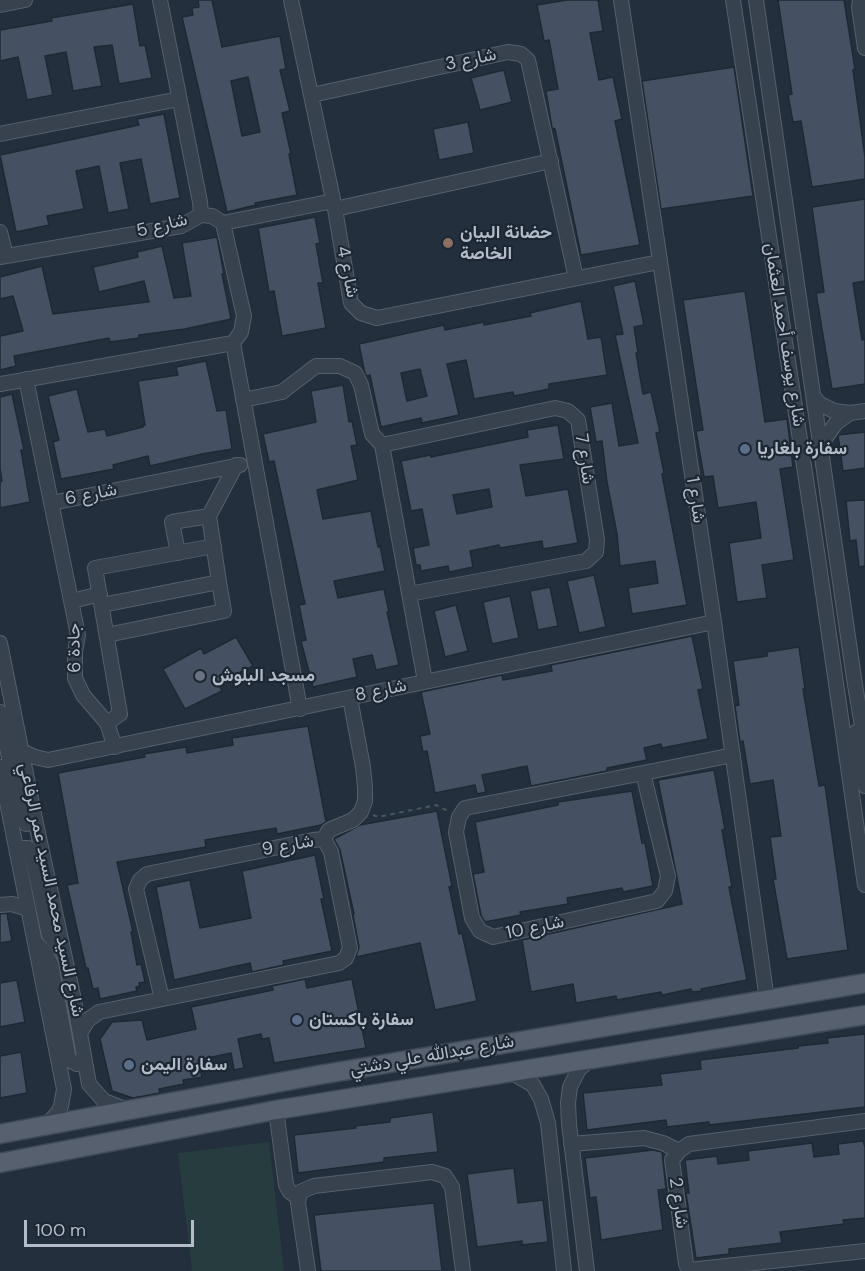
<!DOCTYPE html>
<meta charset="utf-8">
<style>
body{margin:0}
#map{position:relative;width:865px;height:1271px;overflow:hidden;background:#242f3e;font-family:"DM Sans",sans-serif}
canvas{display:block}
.scale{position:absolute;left:24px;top:1220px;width:170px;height:27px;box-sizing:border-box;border:3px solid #b4bcc9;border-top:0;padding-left:8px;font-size:18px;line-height:21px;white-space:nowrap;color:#b4bcc9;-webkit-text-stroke:4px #1d2633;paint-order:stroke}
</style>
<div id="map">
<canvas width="865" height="1271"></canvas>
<div class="scale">100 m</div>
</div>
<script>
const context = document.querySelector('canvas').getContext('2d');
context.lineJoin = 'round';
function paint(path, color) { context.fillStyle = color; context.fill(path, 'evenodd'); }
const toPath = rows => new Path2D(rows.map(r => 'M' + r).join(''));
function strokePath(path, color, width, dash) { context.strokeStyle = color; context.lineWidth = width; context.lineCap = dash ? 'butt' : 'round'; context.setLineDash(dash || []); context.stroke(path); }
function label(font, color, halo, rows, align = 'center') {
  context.font = font + ' "DM Sans",Vazirmatn,sans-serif'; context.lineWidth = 4.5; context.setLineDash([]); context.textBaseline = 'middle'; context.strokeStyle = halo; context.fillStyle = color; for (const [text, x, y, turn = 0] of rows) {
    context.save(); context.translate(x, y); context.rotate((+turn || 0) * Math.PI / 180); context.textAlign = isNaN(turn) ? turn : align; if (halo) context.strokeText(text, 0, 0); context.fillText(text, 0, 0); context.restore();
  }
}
const green = toPath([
 [269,1142,284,1271,192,1271,178,1153]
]);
const building = toPath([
 [198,0,212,0,222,47,280,36,286,69,280,70,290,111,282,113,291,154,289,154,297,195,255,203,256,205,227,212,182,17,193,15,192,8,199,7,198,0],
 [248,77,260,132,242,136,231,81,248,77],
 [567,0,598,0,603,31,590,33,599,80,613,77,622,119,615,121,640,245,581,255,555,129,552,128,546,91,558,89,549,40,544,41,537,5,567,0],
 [778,0,844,0,855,69,853,70,865,157,865,179,812,187,801,121,793,122,788,95,792,94,778,0],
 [133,4,140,46,145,45,152,78,119,84,112,45,94,47,102,86,73,91,66,52,45,56,53,95,27,100,18,57,0,61,0,30,52,21,51,18,133,4],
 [734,67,753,196,661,209,642,81,734,67],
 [504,70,512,102,480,110,471,78,504,70],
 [164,114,180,198,150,204,141,159,120,163,129,209,108,213,99,166,76,171,84,209,47,216,49,225,16,232,0,155,139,125,137,119,164,114],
 [468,122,474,153,439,160,433,129,468,122],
 [865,199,865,281,853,283,862,340,865,339,865,384,832,389,816,293,824,292,812,207,865,199],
 [315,217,320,243,316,244,323,283,318,283,326,328,282,336,274,291,269,292,258,228,315,217],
 [217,237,224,274,222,274,231,319,185,329,139,335,139,338,110,342,109,338,14,356,16,366,0,370,0,336,23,331,13,296,0,299,0,277,42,266,53,314,147,302,149,302,144,281,99,292,93,267,138,257,137,252,162,246,174,298,191,296,182,243,217,237],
 [635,281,644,325,634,327,638,353,636,353,643,394,651,392,660,432,656,433,664,473,662,474,687,605,632,614,628,588,658,583,655,561,620,566,617,534,607,482,602,441,596,442,590,407,612,403,619,446,638,443,615,335,623,334,613,286,635,281],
 [745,291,765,422,787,419,793,467,780,469,794,560,762,565,767,598,737,602,729,543,761,538,756,502,718,508,713,476,704,477,696,431,703,430,683,300,745,291],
 [581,301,588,339,601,337,607,375,549,384,549,389,514,396,513,392,474,399,466,360,447,364,459,415,422,423,421,418,381,427,370,375,367,376,365,374,359,344,444,325,445,330,484,322,484,325,531,316,530,313,581,301],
 [420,369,427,396,407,401,401,373,420,369],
 [206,361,217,411,226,410,232,449,202,454,150,466,148,456,113,465,114,469,61,479,53,442,59,440,48,396,77,389,88,432,105,429,107,436,143,427,142,426,145,425,138,381,178,375,176,367,206,361],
 [343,385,349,422,352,421,357,445,351,446,358,480,317,490,323,519,371,511,378,547,380,546,385,571,334,581,338,598,384,589,389,612,387,612,399,665,376,670,372,655,353,659,357,677,313,687,301,641,306,640,299,605,305,604,274,461,269,462,263,434,316,422,311,391,343,385],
 [12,394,24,450,21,450,30,502,0,508,0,482,2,481,0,468,0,397,12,394],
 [558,425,564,459,520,465,526,496,568,489,578,543,543,549,542,541,500,548,499,545,470,551,473,567,449,572,448,566,421,571,420,565,416,565,413,548,429,545,422,509,411,511,401,461,430,455,431,457,528,437,527,430,558,425],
 [489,489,492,507,457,514,453,495,489,489],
 [865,432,865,468,843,471,838,435,865,432],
 [865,500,865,566,859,567,856,540,850,541,846,501,865,500],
 [594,575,606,627,579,633,567,581,594,575],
 [550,587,558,626,538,630,530,591,550,587],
 [510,596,519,638,492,644,483,602,510,596],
 [456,605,468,651,445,657,434,611,456,605],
 [692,636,703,689,698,690,708,739,662,748,661,744,644,748,647,760,607,768,607,771,531,786,527,766,482,775,486,792,477,794,475,785,435,793,427,751,423,752,420,736,430,734,421,692,502,675,503,680,552,671,551,665,692,636],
 [236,637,253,666,218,683,222,691,185,709,163,669,201,648,204,654,236,637],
 [799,647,805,689,803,689,819,786,825,785,848,950,787,959,773,879,776,879,770,837,781,836,773,780,750,784,743,741,740,742,735,706,739,705,733,661,767,656,767,652,799,647],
 [308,726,326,822,321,825,277,834,276,828,205,840,206,847,117,862,133,932,131,932,137,965,141,964,145,982,139,983,140,986,136,987,137,991,100,999,98,988,93,989,88,968,86,968,67,885,78,883,58,773,145,757,144,754,186,747,187,753,233,745,232,738,308,726],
 [714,770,725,829,722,830,732,887,729,887,747,980,701,989,702,991,692,992,691,989,662,995,661,992,617,1000,616,996,576,1003,573,984,531,992,522,940,682,904,658,780,714,770],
 [632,791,642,843,645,843,653,886,623,892,622,888,567,898,568,904,520,912,521,915,485,922,481,915,473,874,484,872,475,822,558,805,558,802,632,791],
 [437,811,452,886,449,887,459,934,462,933,477,1001,435,1010,420,943,356,957,359,947,353,915,354,914,340,850,334,839,360,825,437,811],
 [315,855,324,899,321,899,332,951,283,961,284,965,252,972,250,963,174,980,156,887,190,880,200,928,251,918,242,871,315,855],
 [7,913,12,941,0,943,0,914,7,913],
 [305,979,307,988,352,979,366,1048,274,1063,269,1038,262,1039,261,1034,238,1039,244,1068,234,1070,231,1053,198,1060,202,1077,183,1080,184,1084,159,1089,160,1093,133,1098,112,1091,100,1039,112,1022,142,1020,147,1040,196,1029,191,1007,273,990,272,986,305,979],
 [17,980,25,1022,0,1027,0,983,17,980],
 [865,1034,865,1107,709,1125,709,1122,667,1127,666,1120,587,1130,583,1093,662,1085,660,1074,701,1069,700,1060,798,1048,798,1046,828,1043,827,1038,865,1034],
 [21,1052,27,1093,0,1098,0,1056,21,1052],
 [433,1112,438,1152,384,1158,384,1162,298,1173,294,1135,356,1128,355,1126,390,1122,390,1118,433,1112],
 [863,1141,865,1147,865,1218,843,1220,844,1224,780,1232,782,1243,729,1249,729,1254,696,1258,686,1193,689,1193,685,1160,717,1156,718,1164,749,1160,748,1151,812,1143,814,1157,839,1154,838,1144,863,1141],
 [653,1150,662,1152,666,1189,658,1190,663,1230,601,1240,596,1197,590,1198,585,1158,653,1150],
 [514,1168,518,1203,543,1200,548,1242,522,1245,522,1241,477,1247,467,1174,514,1168],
 [434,1203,442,1271,321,1271,314,1215,434,1203]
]);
const path = toPath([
 [373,815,378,817,436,805,448,811]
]);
const minor = toPath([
 [160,0,200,202,201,215],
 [291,0,335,209,351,303,361,313,377,318,659,262],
 [621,0,714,622,767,1000],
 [733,0,818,558,865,885],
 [756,0,855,685,865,743],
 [860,0,859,7,865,48],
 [0,5,25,0],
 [312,95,508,52,521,54,528,60,576,278],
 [0,134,179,99],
 [335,209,551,161],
 [201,215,212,216,223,223,244,316,241,332,233,343],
 [223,223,333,201],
 [0,232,6,256],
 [0,257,181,226,201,215],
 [233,343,300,709],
 [26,379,78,635,75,652,75,678,83,695,107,723,115,747],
 [0,384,233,343],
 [815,398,820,404,834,411,850,413,865,411],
 [243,400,282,392,316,366,340,366,355,373,361,385,372,434,382,445],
 [821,444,836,423,850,413],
 [382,445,555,408,568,411,578,420,597,540,596,552,586,561,409,594],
 [382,445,425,681],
 [52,503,240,465],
 [178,553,172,522,209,516],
 [72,601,100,594],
 [102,605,219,582,209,516,236,465],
 [107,635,224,611,219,582],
 [0,643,35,819,74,1000,89,1084,104,1101,125,1109],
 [0,712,21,818,26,824,33,822,35,819],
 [107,723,120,714,95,568,214,546],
 [856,732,865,786],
 [22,751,35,757,48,760,714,622],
 [0,767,64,1089,61,1106,58,1113,46,1125],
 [643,773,668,876,665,891,657,901,493,937,480,931,472,918,456,832,459,817,465,808,643,773,733,755],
 [324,839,329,830,353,820,361,812,365,801,365,787,363,767,350,698],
 [17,854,22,848,28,848,31,851,49,935,61,949],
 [0,905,12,904,28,909],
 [38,945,45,952,51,964,69,1060,77,1064,83,1059,84,1055],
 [162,999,136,889,140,880,147,874,313,840,324,839],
 [80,1033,88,1020,99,1012,339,963,346,958,350,948,331,852,324,839],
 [509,1071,533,1085,541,1099,548,1123,564,1271],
 [276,1110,286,1185,290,1192,299,1198],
 [865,1121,689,1144,679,1151,672,1160,686,1264,689,1270,865,1251],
 [571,1144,644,1138,663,1143,679,1151],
 [308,1271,298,1203,300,1192,314,1186,432,1172,445,1176,452,1187,463,1271],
 [587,1271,569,1124,568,1103,570,1087,579,1069,590,1060]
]);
const major = toPath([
 [0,1134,319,1075,865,983],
 [0,1163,276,1110,865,1015]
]);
const markers = [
 [448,243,6,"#8d6e63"],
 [745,449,6,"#5c6f8a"],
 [200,676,6,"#6b7280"],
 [297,1020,6,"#5c6f8a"],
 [129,1065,6,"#5c6f8a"]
];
const streetNames = [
 ["شارع 3",471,60,-12],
 ["شارع 5",162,226,-14],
 ["شارع 4",347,272,78],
 ["شارع يوسف أحمد العثمان",784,335,81],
 ["شارع 7",584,459,81],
 ["شارع 6",91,495,-11],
 ["شارع 1",695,500,81],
 ["جادة 6",75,648,-91],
 ["شارع 8",381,691,-12],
 ["شارع 9",288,846,-10],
 ["شارع السيد محمد السيد عمر الرفاعي",51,890,78],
 ["شارع 10",535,928,-12],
 ["شارع عبدالله علي دشتي",432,1056,-10],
 ["شارع 2",678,1203,82]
];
const poiNames = [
 ["حضانة البيان",460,233],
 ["الخاصة",460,254],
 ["سفارة بلغاريا",757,449],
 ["مسجد البلوش",212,676],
 ["سفارة باكستان",309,1020],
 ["سفارة اليمن",141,1065]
];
paint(green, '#263c3f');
paint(building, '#455162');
strokePath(building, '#1f2835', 1.5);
strokePath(minor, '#565f6c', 16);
strokePath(major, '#414a57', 21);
strokePath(path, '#44595c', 2, [4.5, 4.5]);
strokePath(minor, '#38414e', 14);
strokePath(major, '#56606e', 18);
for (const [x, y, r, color] of markers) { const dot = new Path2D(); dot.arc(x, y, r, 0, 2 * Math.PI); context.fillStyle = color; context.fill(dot); strokePath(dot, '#1d2633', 2); }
label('18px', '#b4bcc9', '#1d2633', streetNames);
label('bold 18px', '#b4bcc9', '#1d2633', poiNames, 'left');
</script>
